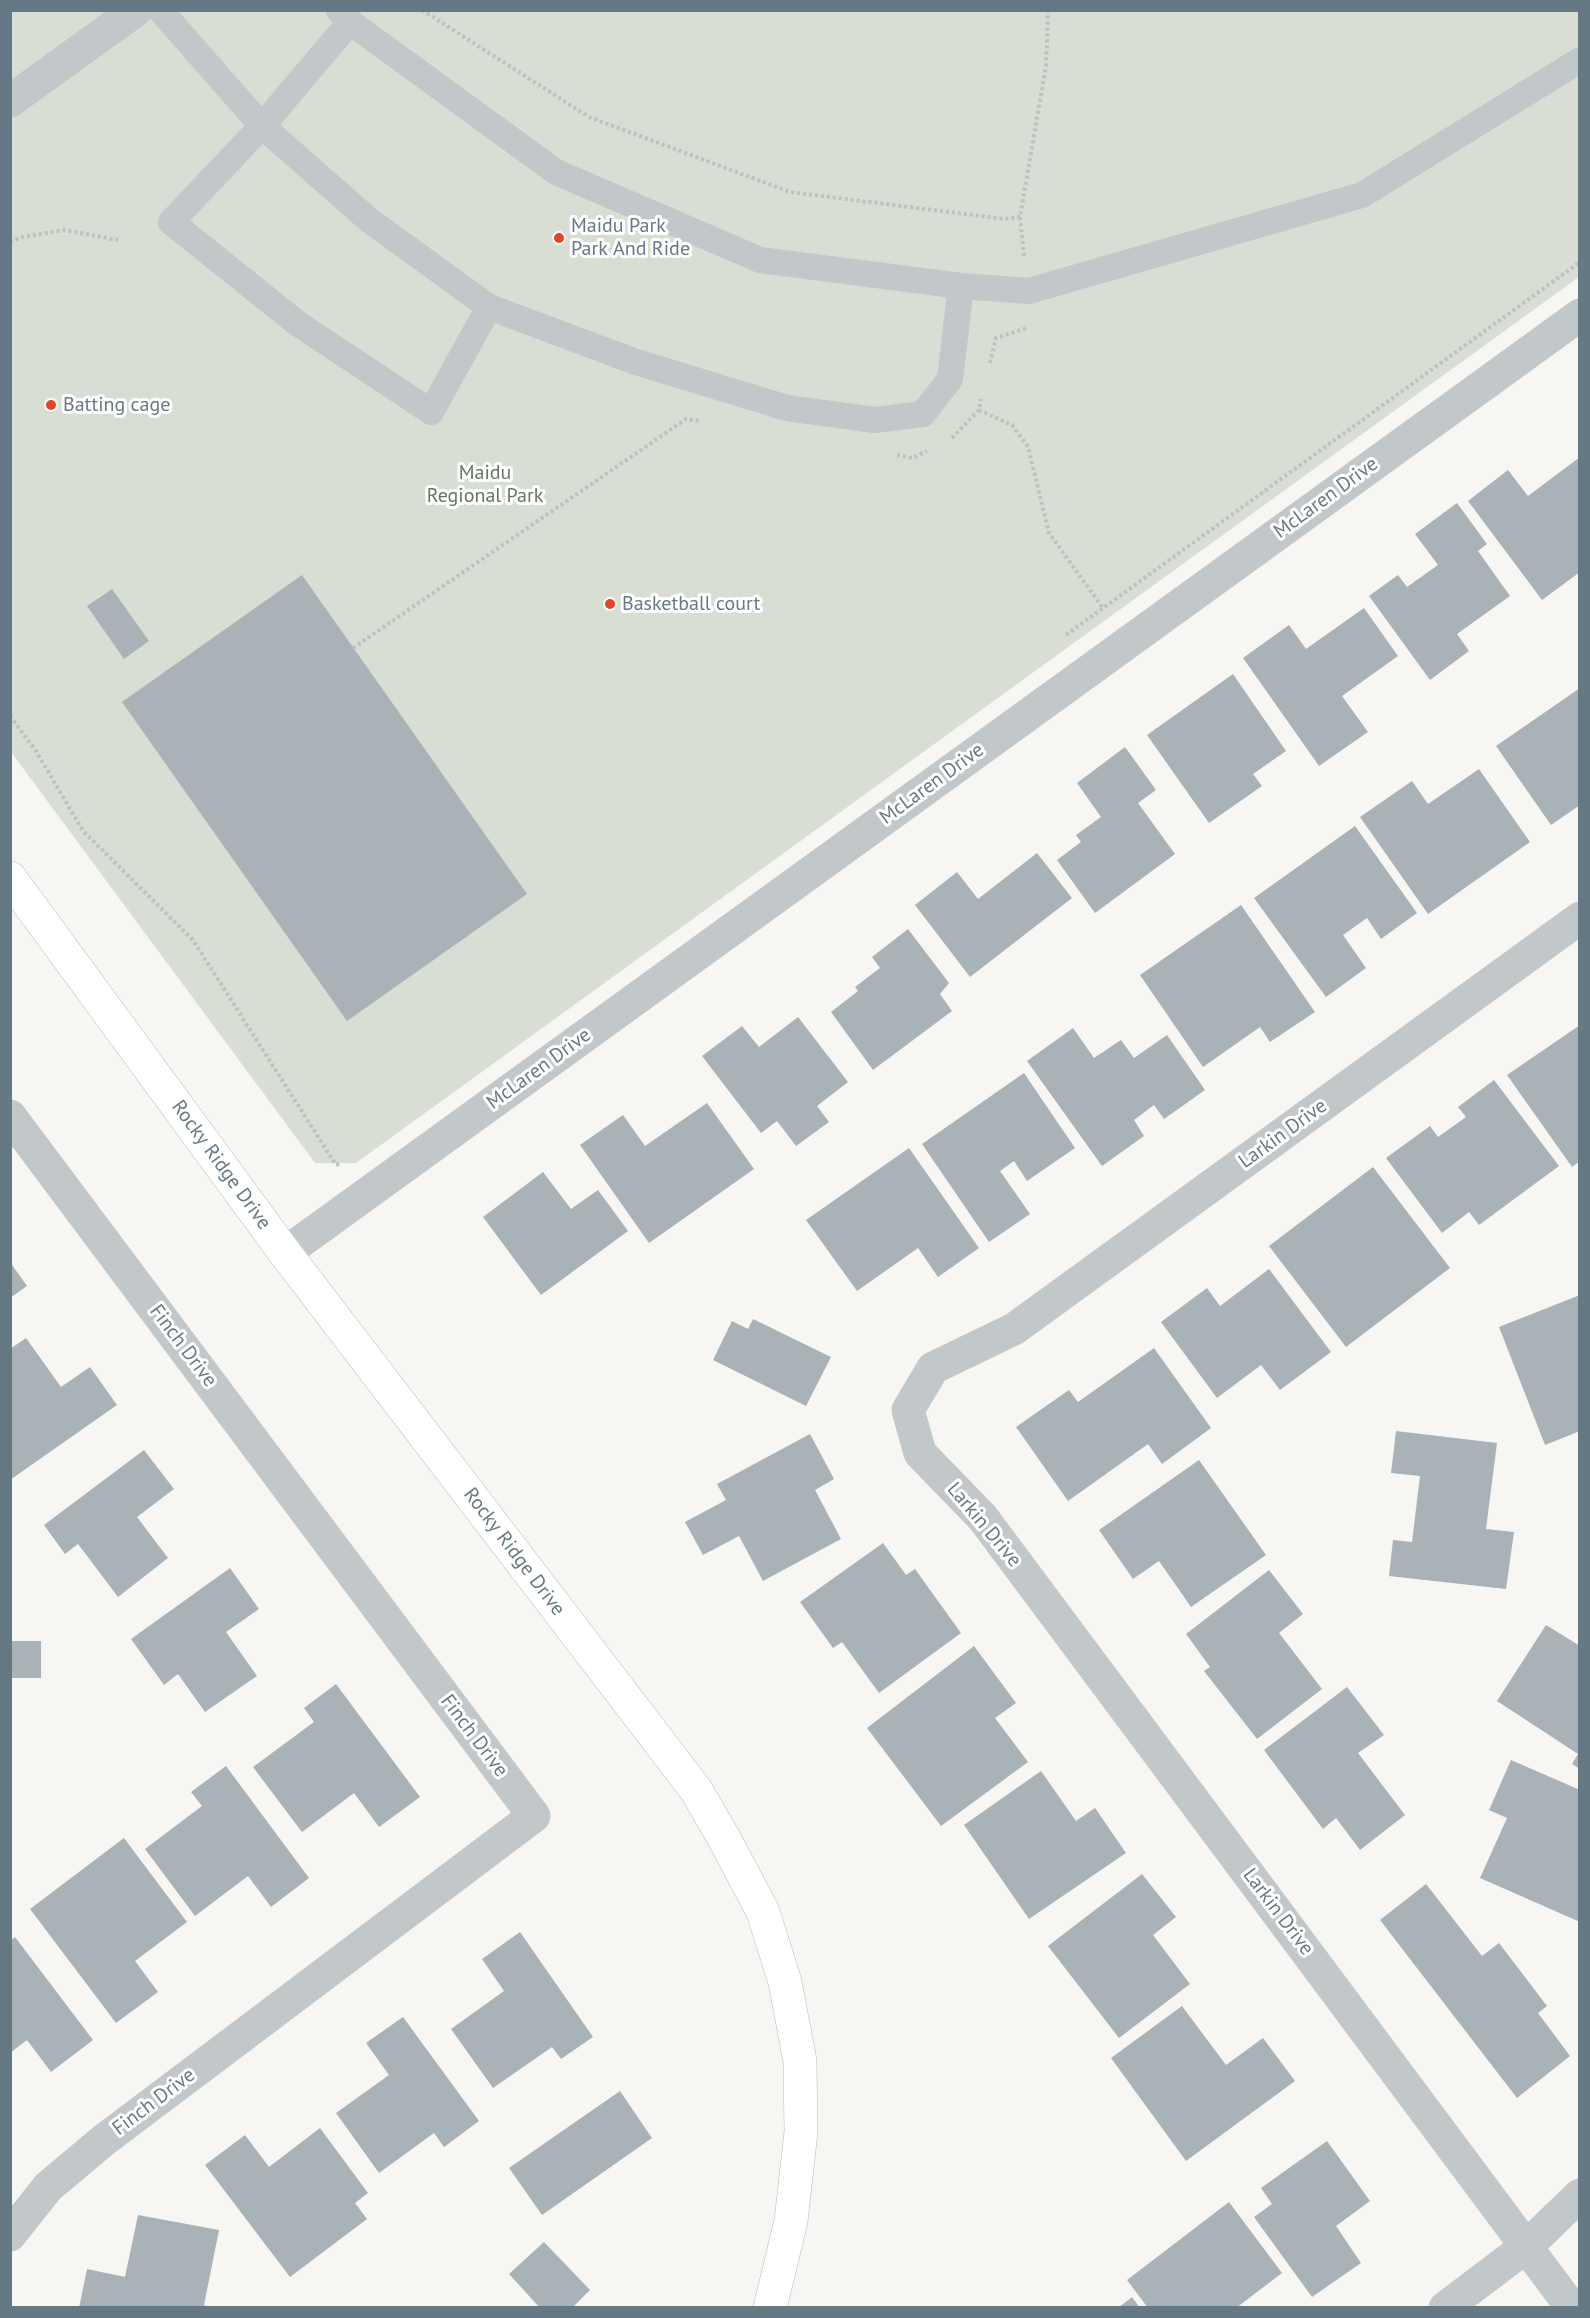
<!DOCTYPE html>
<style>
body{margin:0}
#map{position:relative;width:1590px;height:2318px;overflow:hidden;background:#f7f6f3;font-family:"PT Sans",sans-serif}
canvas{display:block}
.frame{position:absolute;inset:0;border:12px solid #657985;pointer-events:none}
</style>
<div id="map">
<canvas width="1590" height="2318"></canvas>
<div class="frame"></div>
</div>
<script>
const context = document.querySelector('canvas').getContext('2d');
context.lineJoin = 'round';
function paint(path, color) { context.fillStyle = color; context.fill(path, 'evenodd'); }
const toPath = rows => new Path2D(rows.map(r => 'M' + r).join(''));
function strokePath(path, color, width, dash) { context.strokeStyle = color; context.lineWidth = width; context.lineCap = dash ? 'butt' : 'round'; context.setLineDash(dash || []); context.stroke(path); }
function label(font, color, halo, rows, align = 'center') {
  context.font = font + ' "PT Sans",sans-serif'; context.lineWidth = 6; context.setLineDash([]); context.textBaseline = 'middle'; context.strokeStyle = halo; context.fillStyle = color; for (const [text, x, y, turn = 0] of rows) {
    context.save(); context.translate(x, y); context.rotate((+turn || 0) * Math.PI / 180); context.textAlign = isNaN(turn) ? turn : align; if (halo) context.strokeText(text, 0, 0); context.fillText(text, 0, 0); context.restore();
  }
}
const green = toPath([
 [10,11,1579,11,1579,277,356,1163,315,1163,11,752]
]);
const building = toPath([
 [1580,457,1580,572,1542,600,1468,501,1508,470,1528,496],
 [1457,503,1487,544,1478,551,1510,596,1457,634,1469,651,1430,680,1369,596,1398,575,1407,587,1438,565,1415,534],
 [302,575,527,894,347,1021,122,702],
 [112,589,149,641,124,659,87,606],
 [1364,608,1398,656,1342,696,1368,732,1319,766,1243,658,1289,625,1306,649],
 [1233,674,1286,751,1253,774,1262,786,1209,823,1147,735],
 [1580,688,1580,805,1551,825,1496,746],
 [1125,747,1156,790,1138,803,1175,854,1095,913,1057,860,1081,842,1076,835,1101,817,1077,783],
 [1479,769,1530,842,1428,914,1360,817,1412,781,1428,804],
 [1355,826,1417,913,1381,939,1367,918,1343,935,1366,968,1326,997,1254,898],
 [1037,853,1072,898,970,977,915,905,957,872,978,899],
 [1241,905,1315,1012,1270,1042,1260,1027,1203,1067,1140,975],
 [908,929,949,983,940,994,952,1011,873,1070,831,1012,858,991,855,987,880,968,872,957],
 [798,1017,848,1082,817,1106,829,1122,796,1146,777,1121,761,1133,702,1056,742,1026,759,1047],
 [1580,1025,1580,1161,1572,1167,1507,1075],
 [1073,1028,1094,1058,1121,1040,1134,1058,1167,1035,1205,1090,1164,1119,1154,1105,1134,1120,1144,1136,1102,1166,1027,1061],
 [1024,1073,1075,1148,1027,1181,1014,1161,1000,1171,1030,1214,989,1242,922,1144],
 [1494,1080,1559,1166,1479,1225,1469,1212,1442,1233,1386,1158,1430,1126,1438,1137,1466,1117,1458,1107],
 [707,1103,754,1169,649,1243,580,1145,623,1115,645,1146],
 [909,1148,979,1248,938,1277,918,1248,857,1291,806,1220],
 [1373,1167,1450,1268,1346,1347,1269,1246],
 [543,1172,571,1209,598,1190,628,1231,541,1295,483,1217],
 [10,1262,27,1286,10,1298],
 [1269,1269,1331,1352,1280,1390,1261,1365,1217,1398,1161,1322,1207,1288,1220,1306],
 [1580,1295,1580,1431,1545,1445,1499,1327],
 [753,1319,831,1357,806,1406,713,1360,732,1321,748,1329],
 [26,1338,61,1387,90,1367,117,1405,10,1480,10,1349],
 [1154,1348,1211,1428,1162,1464,1148,1444,1068,1501,1016,1427,1069,1390,1078,1402],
 [1396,1431,1497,1443,1486,1529,1514,1532,1506,1589,1389,1576,1393,1540,1412,1542,1420,1476,1391,1473],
 [810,1434,834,1479,815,1490,841,1539,763,1581,739,1536,703,1555,685,1522,726,1500,717,1484],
 [144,1450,174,1489,137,1517,168,1558,118,1597,78,1544,65,1554,44,1525],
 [1199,1460,1266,1555,1191,1607,1159,1561,1133,1579,1099,1530],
 [883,1543,906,1575,915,1569,961,1633,879,1693,842,1642,833,1648,800,1602],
 [230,1568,259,1609,226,1632,257,1676,205,1712,178,1674,164,1685,131,1639],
 [1269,1570,1303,1614,1279,1633,1322,1689,1257,1739,1204,1671,1210,1667,1186,1634],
 [1546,1625,1580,1646,1580,1769,1572,1764,1578,1754,1497,1701],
 [10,1641,41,1641,41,1678,10,1678],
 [974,1646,1016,1703,995,1718,1028,1762,941,1826,867,1728],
 [336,1684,420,1797,379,1827,354,1793,302,1832,253,1767,314,1722,304,1708],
 [1347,1687,1384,1735,1358,1753,1405,1815,1360,1850,1336,1818,1323,1829,1264,1750],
 [1511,1760,1580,1790,1580,1922,1480,1878,1507,1818,1489,1810],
 [226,1766,309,1878,271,1907,248,1876,195,1916,145,1849,202,1806,191,1792],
 [1041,1771,1076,1821,1095,1808,1126,1853,1029,1919,964,1825],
 [124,1838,187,1922,135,1961,158,1992,116,2023,30,1909],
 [1142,1874,1176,1917,1153,1935,1190,1984,1119,2038,1048,1946],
 [1426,1884,1482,1956,1499,1943,1547,2006,1538,2013,1570,2056,1517,2098,1380,1920],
 [520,1932,593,2037,561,2059,552,2047,493,2088,451,2029,504,1991,482,1959],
 [15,1937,93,2040,51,2072,27,2040,10,2053,10,1941],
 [1182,2006,1226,2065,1263,2038,1295,2081,1186,2161,1111,2058],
 [403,2017,479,2121,444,2147,434,2133,379,2173,336,2113,389,2075,366,2043],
 [620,2091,652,2138,542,2215,509,2168],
 [320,2128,368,2193,355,2203,367,2219,290,2277,205,2165,245,2135,269,2167],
 [1327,2141,1370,2201,1336,2226,1361,2263,1312,2297,1254,2217,1272,2204,1261,2188],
 [1229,2202,1282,2273,1236,2308,1148,2308,1127,2280],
 [138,2215,219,2230,204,2305,210,2308,79,2308,87,2269,125,2277],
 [544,2242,590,2290,572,2308,540,2308,509,2274],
 [1132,2297,1140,2308,1118,2308]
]);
const path = toPath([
 [422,10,589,117,790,192,1005,219,1020,217],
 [10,242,22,237,64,230,118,240],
 [1024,256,1020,217,1046,66,1048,10],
 [990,363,996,338,1027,328],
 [979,410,1012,425,1028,447,1049,533,1103,608],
 [952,438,979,410,981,399],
 [897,455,912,458,927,451],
 [1066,635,1580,262],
 [353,648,686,419,701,421],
 [10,716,36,751,83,831,193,940,336,1165,339,1164]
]);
const service = toPath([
 [160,10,262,126,350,22],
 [339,10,350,22,556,172,760,260,961,286,1029,291,1362,195,1580,60],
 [489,307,431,412,297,323,171,222,262,126,369,220,489,307,636,362,787,408,875,420,923,414,950,379,961,286]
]);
const minor = toPath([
 [10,101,136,10],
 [10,1116,534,1816,104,2140,48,2187,10,2235],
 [1445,2308,1527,2246,1580,2195],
 [1572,2308,983,1518,920,1453,908,1410,933,1368,1014,1329,1580,918]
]);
const tertiary = toPath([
 [285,1253,1580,315]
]);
const secondary = toPath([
 [10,878,285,1253,696,1790,725,1840,763,1912,785,1982,800,2061,801,2132,791,2221,770,2308]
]);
const markers = [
 [559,238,6,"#e84322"],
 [51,405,6,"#e84322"],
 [610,604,6,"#e84322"]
];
const poiNames = [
 ["Maidu Park",571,226],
 ["Park And Ride",571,249],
 ["Batting cage",63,405],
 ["Basketball court",622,604]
];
const parkNames = [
 ["Maidu",485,473],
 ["Regional Park",485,496]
];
const streetNames = [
 ["McLaren Drive",1326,498,-36],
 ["McLaren Drive",932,784,-36],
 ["McLaren Drive",539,1069,-36],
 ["Larkin Drive",1283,1134,-36],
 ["Rocky Ridge Drive",221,1165,54],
 ["Finch Drive",183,1346,53],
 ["Larkin Drive",984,1525,50],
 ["Rocky Ridge Drive",514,1552,53],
 ["Finch Drive",474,1736,53],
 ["Larkin Drive",1278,1912,53],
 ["Finch Drive",154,2102,-37]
];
paint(green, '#d8ded4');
paint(building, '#a8b2b7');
strokePath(secondary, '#b4babe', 34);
strokePath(path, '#bec0c2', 4, [3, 3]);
strokePath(service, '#c2c7c9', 26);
strokePath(minor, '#c2c7c9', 33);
strokePath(tertiary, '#c2c7c9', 33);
strokePath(secondary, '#fff', 33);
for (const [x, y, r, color] of markers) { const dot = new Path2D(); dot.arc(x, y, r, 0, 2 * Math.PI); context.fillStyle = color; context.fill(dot); strokePath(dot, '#fff', 2); }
label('20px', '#657985', '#fff', poiNames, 'left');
label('20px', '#667760', '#fff', parkNames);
label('20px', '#657985', '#fff', streetNames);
</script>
